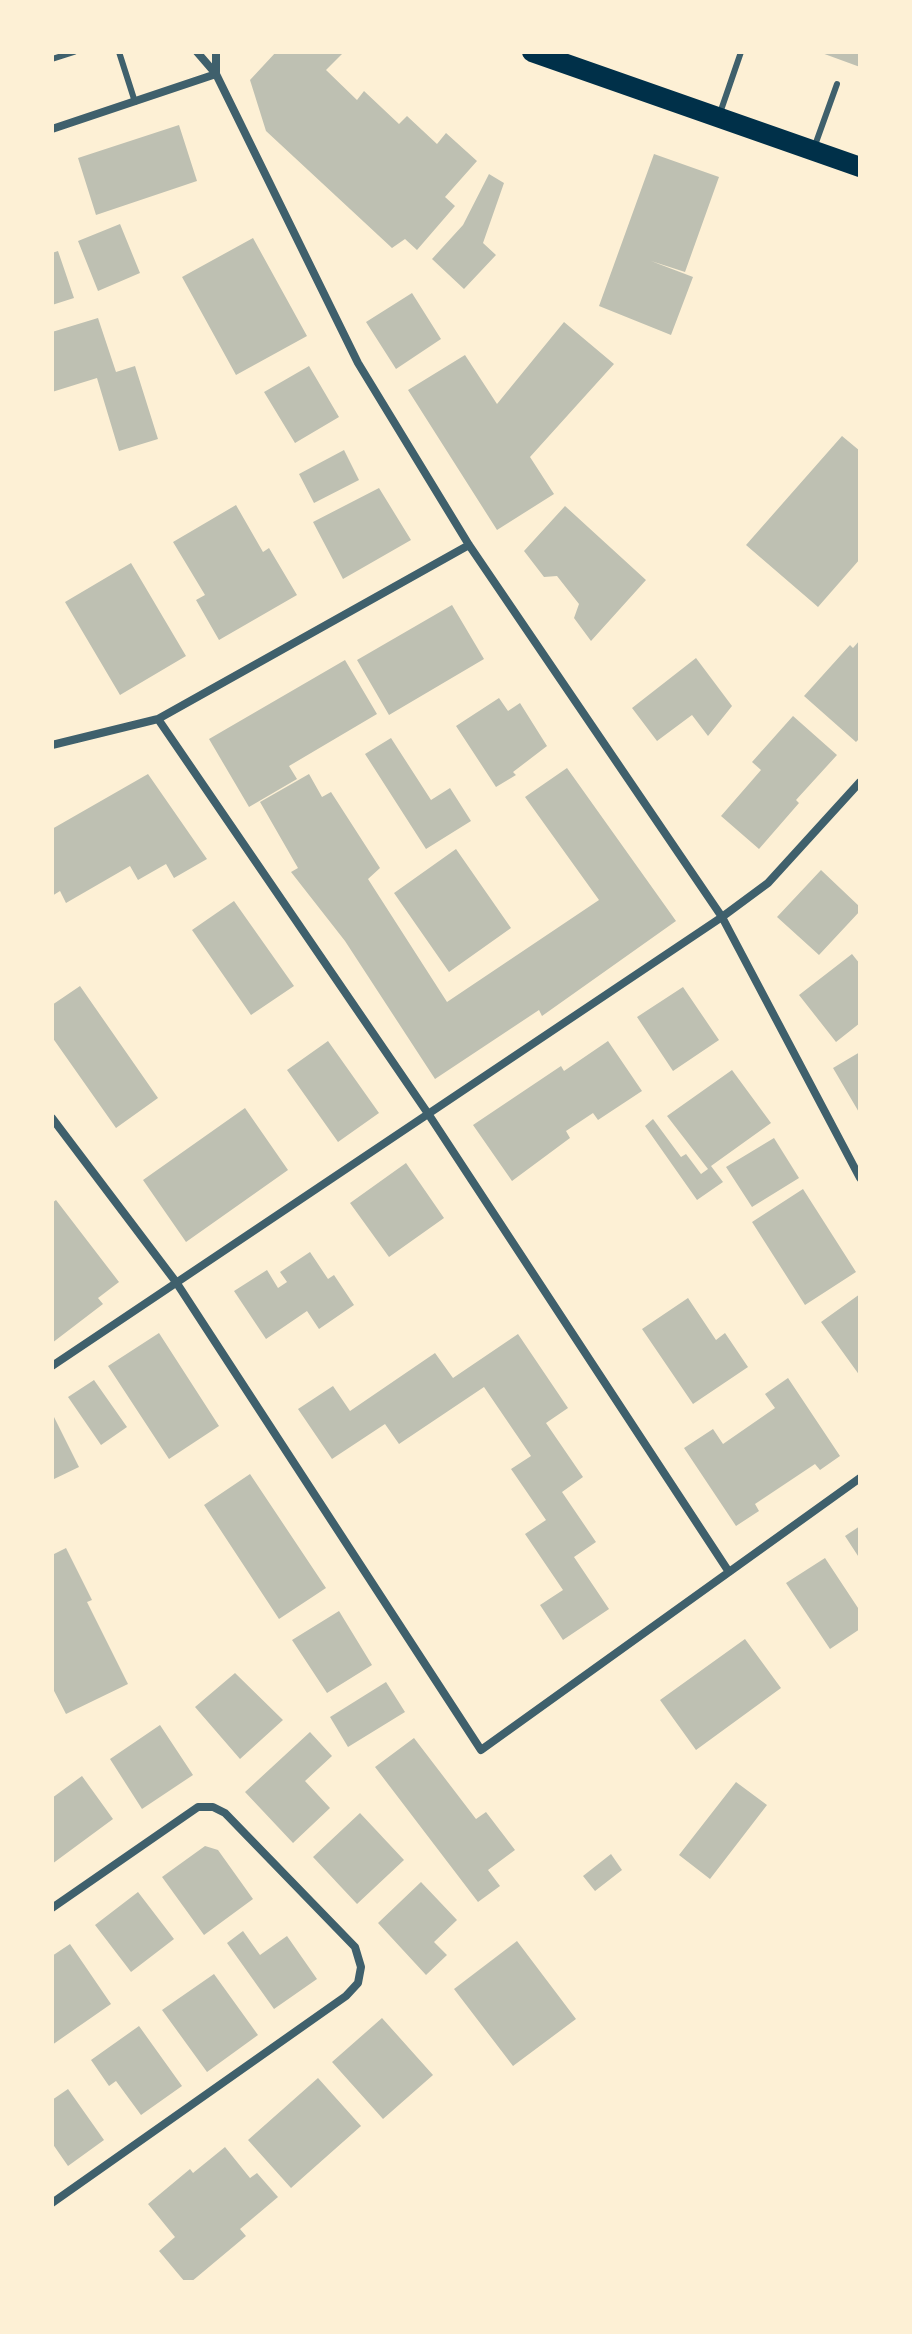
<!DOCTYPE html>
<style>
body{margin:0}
#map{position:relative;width:912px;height:2334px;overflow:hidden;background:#fdf0d5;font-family:"DM Sans",sans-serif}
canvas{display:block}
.frame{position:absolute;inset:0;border:54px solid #fdf0d5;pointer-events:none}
</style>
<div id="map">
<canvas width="912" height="2334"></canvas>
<div class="frame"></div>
</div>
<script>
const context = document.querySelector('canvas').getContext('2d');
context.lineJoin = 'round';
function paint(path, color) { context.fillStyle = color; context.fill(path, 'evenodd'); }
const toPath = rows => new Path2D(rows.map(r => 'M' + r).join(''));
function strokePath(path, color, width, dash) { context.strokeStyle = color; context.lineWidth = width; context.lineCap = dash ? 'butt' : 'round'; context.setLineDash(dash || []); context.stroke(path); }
const building = toPath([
 [276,52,344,52,326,70,357,100,364,91,399,124,407,116,437,144,446,133,477,161,445,197,455,206,417,250,405,239,392,248,266,131,250,80],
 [819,52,860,52,860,67],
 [179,125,197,181,96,215,78,158],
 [654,154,719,177,685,272,651,261,693,277,671,335,599,306],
 [489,174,504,183,483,243,496,255,464,289,432,259,463,225],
 [120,224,140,273,98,291,78,241],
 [253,238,307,336,236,375,182,277],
 [58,251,74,298,52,305,52,253],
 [412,293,441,339,396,369,366,322],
 [98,318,116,372,135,366,158,439,119,451,97,378,52,392,52,332],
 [564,322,614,364,530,457,554,494,497,530,408,390,465,355,497,404],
 [309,366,339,417,295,443,264,392],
 [842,436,860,451,860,559,818,607,746,545],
 [344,450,359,480,314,503,299,474],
 [379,488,411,540,343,579,313,522],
 [236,505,263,552,269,548,297,595,219,640,196,600,205,595,173,542],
 [565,506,646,580,591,641,574,618,579,604,557,576,544,577,524,551],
 [131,563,186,656,120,695,65,602],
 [452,605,484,659,389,715,357,660],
 [860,640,860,738,856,742,804,696,850,645,853,648],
 [696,658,732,706,708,736,692,715,657,741,632,708],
 [345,660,377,714,289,766,297,779,249,807,209,739],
 [499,698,508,711,520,703,547,746,513,772,516,775,496,787,456,726],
 [793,716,837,755,796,800,799,803,759,849,721,816,761,770,752,762],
 [391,738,431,800,450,788,471,821,426,849,365,754],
 [567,768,676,921,542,1016,539,1010,435,1079,345,941,291,872,298,868,260,802,309,774,322,797,331,792,380,868,368,879,447,1002,599,900,525,797],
 [148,774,207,859,174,878,166,864,138,880,130,866,66,903,60,891,52,896,52,829],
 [456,849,511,928,449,972,394,893],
 [821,870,860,907,860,911,819,955,777,917],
 [234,901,294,986,251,1015,192,930],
 [852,954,860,964,860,1023,836,1042,799,995],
 [80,986,158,1098,116,1128,52,1037,52,1005],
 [683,987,719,1040,673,1071,637,1017],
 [328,1041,379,1113,338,1142,287,1070],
 [608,1041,642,1091,598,1120,593,1113,566,1131,570,1138,512,1181,473,1125,561,1066,564,1071],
 [860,1052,860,1114,833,1068],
 [732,1070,771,1123,711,1166,723,1182,697,1200,645,1126,653,1119,681,1157,686,1154,701,1174,708,1169,667,1116],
 [245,1108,288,1170,186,1242,143,1180],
 [774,1138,799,1178,752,1207,726,1167],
 [406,1163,444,1218,389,1257,350,1203],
 [803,1189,856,1272,805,1305,752,1222],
 [56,1200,119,1282,98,1298,103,1304,52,1343,52,1203],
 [310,1252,328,1279,334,1275,354,1305,319,1329,307,1311,266,1339,234,1291,267,1270,278,1288,287,1282,280,1272],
 [860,1294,860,1376,821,1322],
 [688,1298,716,1340,725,1333,748,1367,693,1404,642,1329],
 [159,1333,219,1426,169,1459,108,1366],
 [518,1334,568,1408,546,1423,583,1477,562,1492,596,1542,574,1557,609,1609,563,1640,540,1605,563,1590,525,1534,546,1520,511,1469,531,1456,484,1387,399,1444,385,1424,332,1459,298,1409,333,1386,350,1411,435,1353,453,1378],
 [788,1378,840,1456,820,1470,815,1464,755,1504,759,1511,736,1526,684,1448,713,1429,723,1444,775,1408,765,1394],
 [94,1380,127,1427,101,1445,68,1397],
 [52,1413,79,1467,52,1480],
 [250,1474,326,1588,279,1619,204,1505],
 [860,1526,860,1559,845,1536],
 [66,1548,92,1600,87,1602,128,1684,66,1714,52,1687,54,1680,52,1675,52,1555],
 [825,1558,860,1611,860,1629,830,1649,786,1583],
 [339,1611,372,1665,327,1693,292,1640],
 [745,1639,781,1688,696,1750,660,1700],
 [235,1673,283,1720,240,1759,195,1707],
 [386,1682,405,1712,348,1747,330,1717],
 [160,1725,193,1775,142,1809,110,1759],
 [310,1732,332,1756,305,1781,330,1808,293,1843,245,1792],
 [414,1738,476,1819,486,1812,515,1850,488,1870,500,1886,478,1902,375,1767],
 [82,1776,113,1819,52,1864,52,1798],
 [736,1782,767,1805,710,1879,679,1855],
 [360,1813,404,1860,357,1904,313,1857],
 [205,1846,218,1850,253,1899,204,1935,162,1877],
 [611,1854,622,1870,595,1891,583,1876],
 [421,1882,457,1920,434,1942,447,1955,426,1975,378,1923],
 [138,1892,174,1939,131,1972,95,1925],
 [243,1931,260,1955,287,1936,317,1979,274,2009,227,1943],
 [517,1941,576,2019,513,2066,454,1989],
 [70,1944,111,2004,52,2045,52,1956],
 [214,1974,258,2035,207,2072,162,2010],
 [382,2018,433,2075,383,2119,332,2062],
 [139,2026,182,2086,141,2115,116,2081,109,2086,91,2060],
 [318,2078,361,2126,291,2188,248,2140],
 [68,2089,104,2140,68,2166,52,2143,52,2100],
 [225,2147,250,2178,257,2173,278,2197,240,2229,246,2236,191,2282,185,2282,159,2251,175,2237,148,2204,190,2169,193,2173]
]);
const service = toPath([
 [119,52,135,102],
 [52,59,74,52],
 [720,113,741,52],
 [814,148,837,84]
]);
const minor = toPath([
 [197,52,216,74,358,363,469,545,722,917,860,1178],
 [216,74,216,52],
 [52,129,216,74],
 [158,719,429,1115,729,1572],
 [52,745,158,719,469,545],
 [52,1118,176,1282,481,1750,860,1478],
 [52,1366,722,917,768,883,860,782],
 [52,1908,198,1807,213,1807,225,1813,355,1947,361,1967,358,1983,346,1996,52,2203]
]);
const primary = toPath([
 [532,52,860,167]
]);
paint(building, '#bec0b2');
strokePath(service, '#3f606c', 6);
strokePath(minor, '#3f606c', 8);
strokePath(primary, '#003049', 20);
</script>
